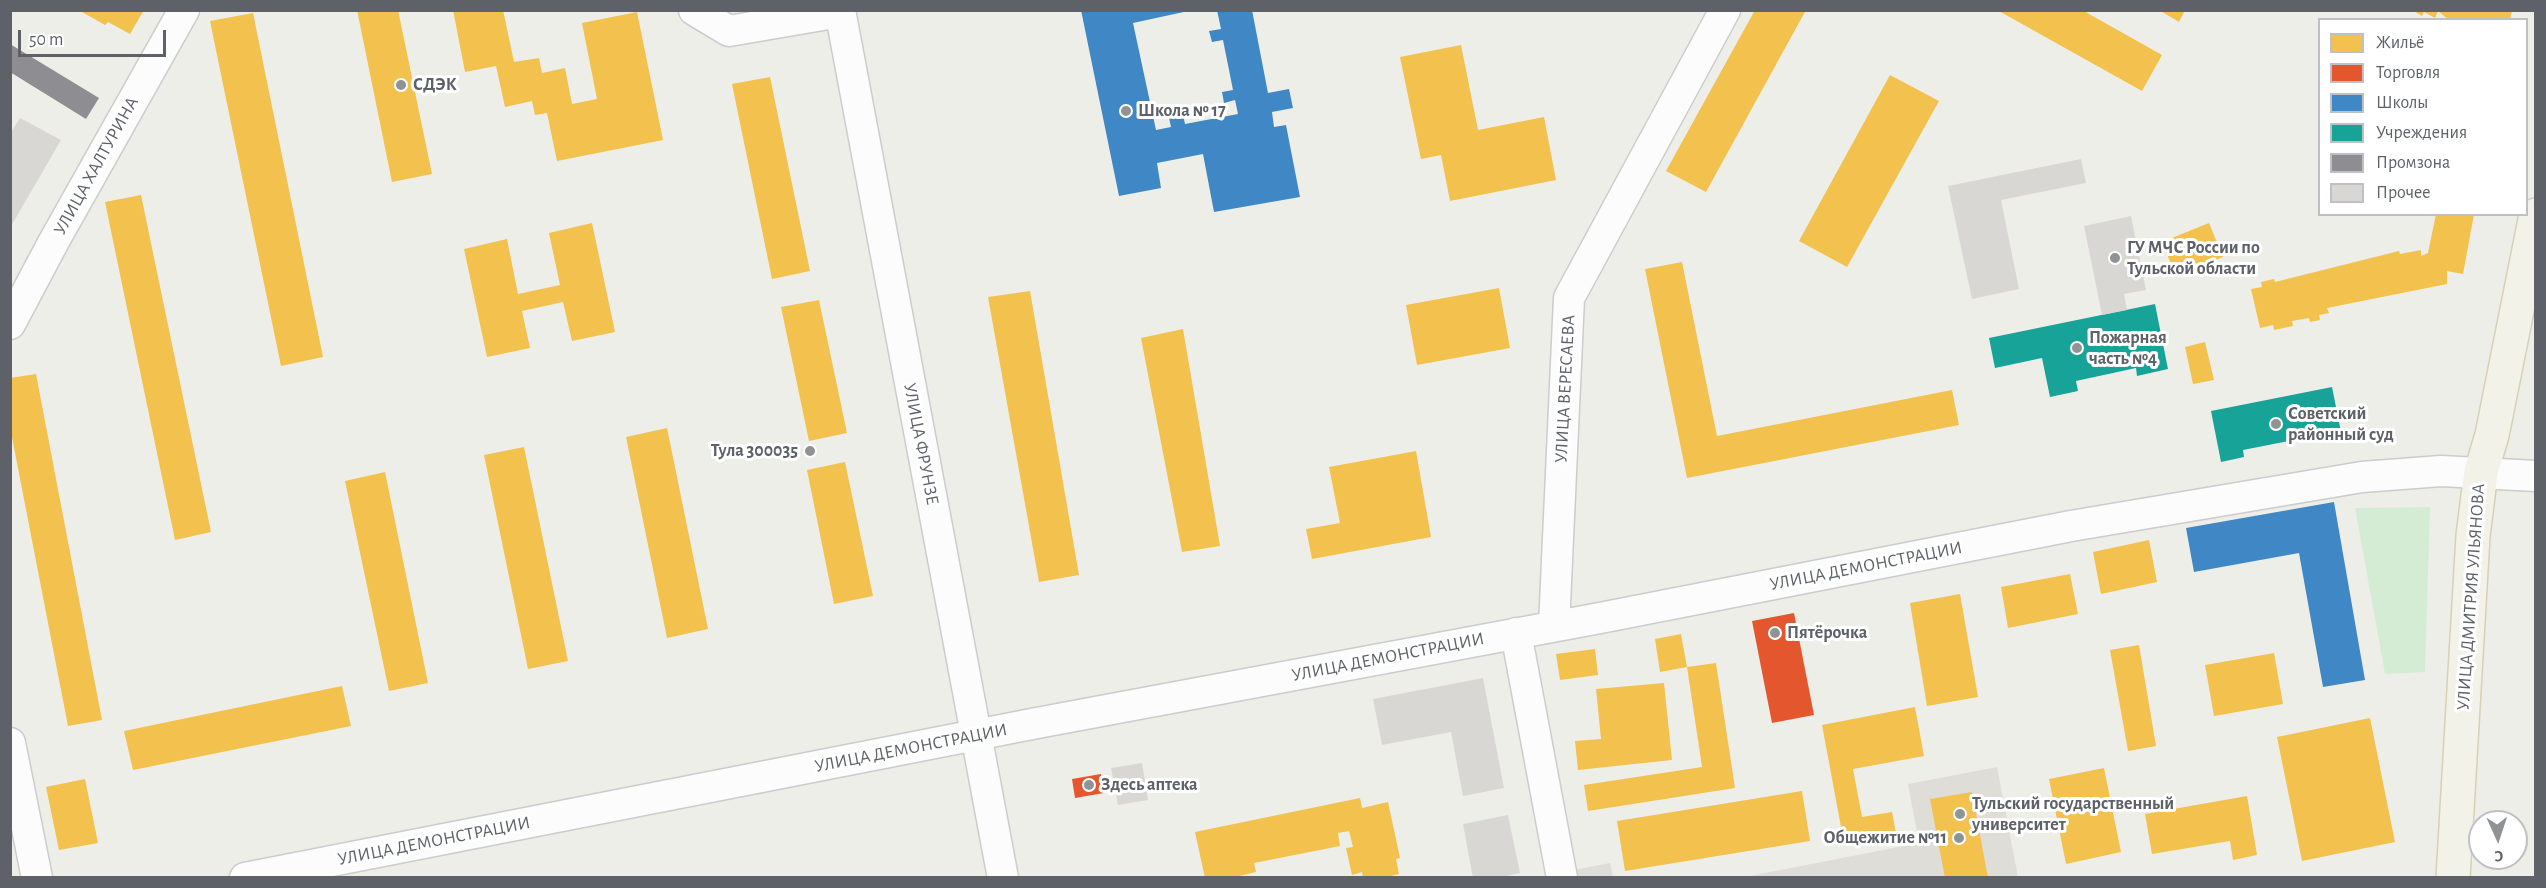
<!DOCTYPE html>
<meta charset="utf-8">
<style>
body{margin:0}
#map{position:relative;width:2546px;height:888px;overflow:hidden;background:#eeeee9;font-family:"Alegreya Sans",sans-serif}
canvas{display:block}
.frame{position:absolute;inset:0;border:12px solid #5e6268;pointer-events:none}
.legend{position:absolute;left:2318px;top:18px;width:210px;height:198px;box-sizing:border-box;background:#fff;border:2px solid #bfc0c3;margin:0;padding:8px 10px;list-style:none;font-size:18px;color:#5e6268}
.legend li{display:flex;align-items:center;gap:12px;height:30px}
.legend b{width:30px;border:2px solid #bfc0c3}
.north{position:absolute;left:2468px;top:810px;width:60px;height:60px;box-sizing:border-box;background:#fff;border:2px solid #bfc0c3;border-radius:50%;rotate:177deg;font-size:16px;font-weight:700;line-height:24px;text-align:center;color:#5e6268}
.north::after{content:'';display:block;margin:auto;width:21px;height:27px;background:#909395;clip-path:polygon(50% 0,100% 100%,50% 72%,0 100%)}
.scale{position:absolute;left:18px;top:30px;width:148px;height:27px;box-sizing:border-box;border:3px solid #5e6268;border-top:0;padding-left:8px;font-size:18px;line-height:21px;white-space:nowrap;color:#5e6268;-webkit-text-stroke:4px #fff;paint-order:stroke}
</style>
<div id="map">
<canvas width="2546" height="888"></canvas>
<div class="frame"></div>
<ul class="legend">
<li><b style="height:16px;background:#f2c14e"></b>Жильё</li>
<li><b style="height:16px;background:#e4572e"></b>Торговля</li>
<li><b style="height:16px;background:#3f88c5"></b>Школы</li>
<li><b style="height:16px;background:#17a398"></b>Учреждения</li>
<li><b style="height:16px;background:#8d8d92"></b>Промзона</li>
<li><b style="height:16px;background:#d8d7d4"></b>Прочее</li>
</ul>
<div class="north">С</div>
<div class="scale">50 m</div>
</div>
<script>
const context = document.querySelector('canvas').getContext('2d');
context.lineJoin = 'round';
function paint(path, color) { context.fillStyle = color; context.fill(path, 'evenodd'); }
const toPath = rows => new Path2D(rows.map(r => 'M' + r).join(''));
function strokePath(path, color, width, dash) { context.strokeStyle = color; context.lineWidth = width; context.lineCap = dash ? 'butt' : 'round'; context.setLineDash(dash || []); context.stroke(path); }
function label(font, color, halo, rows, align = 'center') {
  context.font = font + ' "Alegreya Sans",sans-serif'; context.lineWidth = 6; context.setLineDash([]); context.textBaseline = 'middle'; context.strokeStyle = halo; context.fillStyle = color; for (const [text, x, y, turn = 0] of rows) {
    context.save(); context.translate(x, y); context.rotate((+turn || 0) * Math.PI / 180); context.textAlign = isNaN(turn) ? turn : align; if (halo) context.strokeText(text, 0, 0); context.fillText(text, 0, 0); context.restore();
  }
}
const education = toPath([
 [1997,767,2018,877,1739,878,1919,843,1908,784],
 [1610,863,1613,877,1532,878]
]);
const green = toPath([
 [2430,507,2425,672,2385,674,2355,508]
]);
const homes = toPath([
 [83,10,144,10,130,34,108,22,105,25,82,12],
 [357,10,398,10,432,174,392,182],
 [453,10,503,10,514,62,539,58,542,73,565,68,572,104,597,99,582,23,637,12,663,140,557,161,547,113,535,115,532,101,505,107,496,66,465,72],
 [1755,10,1806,10,1706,192,1666,171],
 [1997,10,2082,10,2162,55,2142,91],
 [2159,10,2185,10,2179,22],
 [2412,10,2512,10,2510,20,2449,20,2438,11,2435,18,2424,12,2422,16],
 [253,13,323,357,281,366,210,21],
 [1461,45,1478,130,1544,117,1556,180,1450,201,1441,155,1421,159,1400,57],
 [1890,75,1939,101,1847,267,1799,241],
 [770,77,810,271,772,279,732,84],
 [141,195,211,532,175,540,105,202],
 [2436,214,2474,214,2463,274,2447,271,2447,284,2327,308,2329,313,2319,315,2320,320,2310,322,2309,318,2292,321,2293,326,2274,330,2273,325,2260,328,2251,289,2262,287,2261,282,2274,279,2275,282,2399,251,2400,254,2421,250,2421,256,2428,253],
 [592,223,615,332,572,341,563,302,522,311,530,348,487,357,464,249,507,239,518,294,560,285,549,233],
 [2209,223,2223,257,2176,276,2162,242],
 [1682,262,1717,436,1952,390,1959,425,1687,478,1645,269],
 [1499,288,1510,348,1417,365,1406,305],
 [1030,291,1079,575,1039,582,988,297],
 [819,300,847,433,809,441,781,307],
 [1183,329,1220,546,1182,552,1141,338],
 [2205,342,2214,380,2193,384,2185,347],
 [36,374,102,720,68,726,10,427,10,378],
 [667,428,708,629,667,638,626,437],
 [524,447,568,661,528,669,484,455],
 [1416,451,1431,537,1312,559,1306,529,1340,523,1329,467],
 [845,462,873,596,834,604,807,470],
 [385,472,428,683,389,691,345,481],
 [2149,540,2157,582,2101,594,2093,552],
 [2070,574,2078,614,2008,628,2001,587],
 [1960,594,1978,697,1927,706,1910,603],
 [1681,634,1687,667,1660,672,1655,639],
 [2139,645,2156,746,2128,751,2110,650],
 [1595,649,1598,675,1560,680,1556,654],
 [2274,653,2283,704,2214,716,2205,665],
 [1716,663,1735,788,1588,811,1584,785,1702,767,1687,667],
 [1664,683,1672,760,1578,770,1575,741,1601,739,1596,689],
 [342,686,351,726,133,770,124,731],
 [1915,707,1924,756,1853,769,1862,817,1892,812,1896,833,1844,843,1822,725],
 [2370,718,2395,842,2302,861,2277,737],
 [2104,768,2121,852,2066,864,2049,779],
 [85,779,98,843,59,850,46,787],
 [1802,791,1810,841,1625,871,1617,821],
 [1972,792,1988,878,1945,878,1930,799],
 [2247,796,2257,855,2233,860,2230,841,2152,854,2145,814],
 [1360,798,1362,808,1388,802,1400,858,1396,859,1399,874,1383,878,1363,878,1362,872,1352,875,1346,848,1353,847,1349,831,1338,833,1340,846,1254,863,1256,872,1231,878,1205,878,1195,832]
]);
const shops = toPath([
 [1794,613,1814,715,1772,723,1752,621],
 [1101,774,1104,793,1075,798,1072,779]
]);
const schools = toPath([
 [1081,10,1193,10,1133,23,1156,130,1171,127,1168,113,1182,110,1185,124,1238,114,1235,100,1224,103,1222,92,1233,90,1223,40,1212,42,1209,31,1221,29,1217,10,1252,10,1268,93,1289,89,1293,108,1272,112,1274,127,1286,125,1300,197,1214,212,1203,154,1157,163,1161,188,1119,196],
 [2334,502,2365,680,2323,687,2299,553,2194,572,2186,528]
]);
const public = toPath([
 [2155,304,2168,369,2137,376,2136,368,2076,381,2078,391,2050,397,2042,358,1995,368,1989,338],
 [2332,387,2342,437,2315,442,2314,436,2243,450,2244,457,2221,462,2211,411]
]);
const industry = toPath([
 [10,44,99,98,86,119,10,72]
]);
const building = toPath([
 [20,118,61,140,10,228,10,134],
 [2081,159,2086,183,2001,200,2019,289,1972,299,1948,186],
 [2131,216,2146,290,2124,294,2127,310,2102,315,2084,226],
 [1483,678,1504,788,1463,796,1451,732,1382,745,1373,699],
 [1142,763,1148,800,1118,805,1111,768],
 [1508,815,1520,873,1498,878,1473,878,1463,824]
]);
const minor = toPath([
 [694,10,729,31,840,12],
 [840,10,1003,878],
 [10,324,54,241,184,10],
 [1554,626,1569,298,1725,10],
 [1516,633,1562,878],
 [10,743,37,878],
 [245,878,1037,723,1600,618,2071,526,2362,477,2441,471,2536,476]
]);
const major = toPath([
 [2453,878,2473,536,2481,472,2492,435,2536,215]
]);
const markers = [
 [401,85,6,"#909395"],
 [1126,111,6,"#909395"],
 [2115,258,6,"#909395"],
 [2077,348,6,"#909395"],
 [2276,424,6,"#909395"],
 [810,451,6,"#909395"],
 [1775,633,6,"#909395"],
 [1089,785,6,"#909395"],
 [1960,814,6,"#909395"],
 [1959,838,6,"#909395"]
];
const poiNames = [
 ["СДЭК",413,85],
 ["Школа № 17",1138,111],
 ["ГУ МЧС России по",2127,248],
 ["Тульской области",2127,269],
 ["Пожарная",2089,338],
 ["часть №4",2089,359],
 ["Советский",2288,414],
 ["районный суд",2288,435],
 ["Тула 300035",798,451,"right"],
 ["Пятёрочка",1787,633],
 ["Здесь аптека",1101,785],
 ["Тульский государственный",1972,804],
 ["университет",1972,825],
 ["Общежитие №11",1947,838,"right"]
];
const streetNames = [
 ["УЛИЦА ХАЛТУРИНА",96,166,-61],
 ["УЛИЦА ВЕРЕСАЕВА",1565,389,-87],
 ["УЛИЦА ФРУНЗЕ",921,444,79],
 ["УЛИЦА ДЕМОНСТРАЦИИ",1866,566,-11],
 ["УЛИЦА ДМИТРИЯ УЛЬЯНОВА",2471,597,-86],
 ["УЛИЦА ДЕМОНСТРАЦИИ",1388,657,-11],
 ["УЛИЦА ДЕМОНСТРАЦИИ",911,748,-11],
 ["УЛИЦА ДЕМОНСТРАЦИИ",434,841,-11]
];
paint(education, '#dfddd7');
paint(green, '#d5ecd4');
paint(homes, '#f2c14e');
paint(shops, '#e4572e');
paint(schools, '#3f88c5');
paint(public, '#17a398');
paint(industry, '#8d8d92');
paint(building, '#d8d7d4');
strokePath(minor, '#cbcccb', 33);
strokePath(major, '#d7d0b5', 36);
strokePath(minor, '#fcfcfc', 30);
strokePath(major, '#f3f2e9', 33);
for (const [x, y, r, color] of markers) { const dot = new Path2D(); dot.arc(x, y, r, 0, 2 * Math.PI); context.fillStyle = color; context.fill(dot); strokePath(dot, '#fff', 2); }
label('bold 18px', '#5e6268', '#fff', poiNames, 'left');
label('18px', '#5e6268', '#fff', streetNames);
</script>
